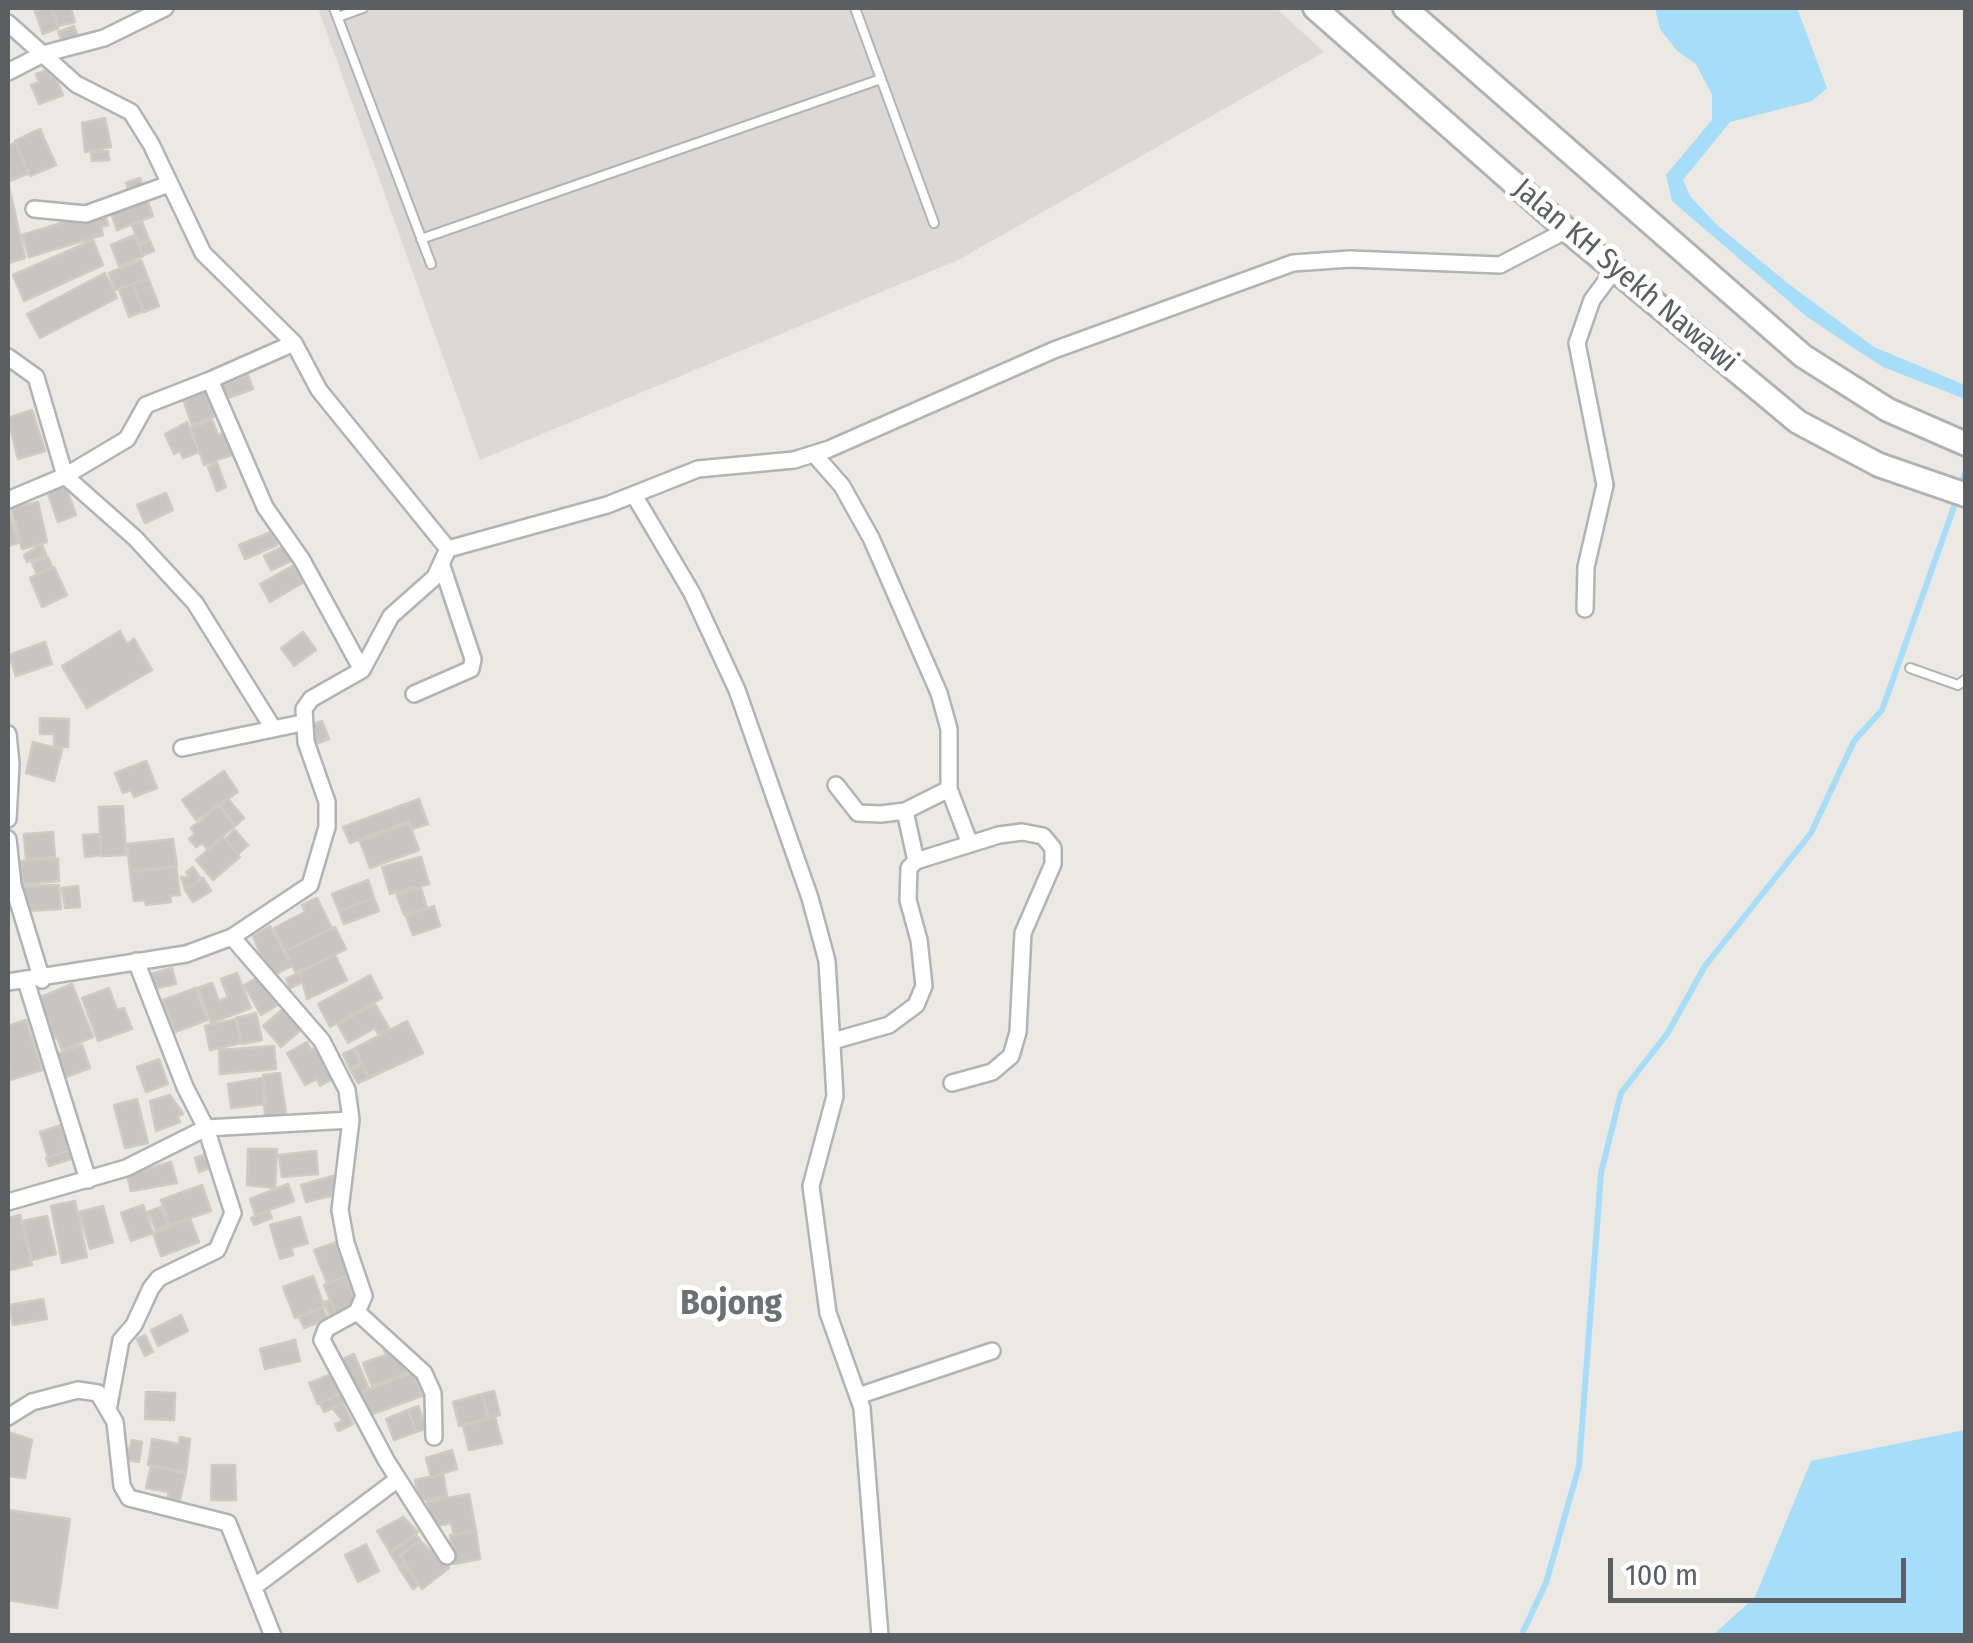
<!DOCTYPE html>
<style>
body{margin:0}
#map{position:relative;width:1973px;height:1643px;overflow:hidden;background:#ece9e3;font-family:"Fira Sans Condensed",sans-serif}
canvas{display:block}
.frame{position:absolute;inset:0;border:10px solid #5b5f62;pointer-events:none}
.scale{position:absolute;left:1608px;top:1558px;width:298px;height:45px;box-sizing:border-box;border:5px solid #5b5f62;border-top:0;padding-left:12px;font-size:30px;line-height:35px;white-space:nowrap;color:#5b5f62;-webkit-text-stroke:8px #fff;paint-order:stroke}
</style>
<div id="map">
<canvas width="1973" height="1643"></canvas>
<div class="frame"></div>
<div class="scale">100 m</div>
</div>
<script>
const context = document.querySelector('canvas').getContext('2d');
context.lineJoin = 'round';
function paint(path, color) { context.fillStyle = color; context.fill(path, 'evenodd'); }
const toPath = rows => new Path2D(rows.map(r => 'M' + r).join(''));
function strokePath(path, color, width, dash) { context.strokeStyle = color; context.lineWidth = width; context.lineCap = dash ? 'butt' : 'round'; context.setLineDash(dash || []); context.stroke(path); }
function label(font, color, halo, rows, align = 'center') {
  context.font = font + ' "Fira Sans Condensed",sans-serif'; context.lineWidth = 10; context.setLineDash([]); context.textBaseline = 'middle'; context.strokeStyle = halo; context.fillStyle = color; for (const [text, x, y, turn = 0] of rows) {
    context.save(); context.translate(x, y); context.rotate((+turn || 0) * Math.PI / 180); context.textAlign = isNaN(turn) ? turn : align; if (halo) context.strokeText(text, 0, 0); context.fillText(text, 0, 0); context.restore();
  }
}
const industrial = toPath([
 [318,8,1276,8,1324,52,960,259,480,460]
]);
const water = toPath([
 [1655,8,1797,8,1827,88,1812,101,1730,122,1683,180,1690,196,1717,225,1790,285,1874,347,1965,385,1965,399,1883,367,1849,345,1806,316,1672,201,1666,175,1712,120,1712,95,1696,64,1677,51,1660,29],
 [1965,1430,1965,1635,1713,1635,1755,1597,1811,1461]
]);
const stream = toPath([
 [1962,481,1966,471],
 [1521,1636,1546,1583,1579,1466,1601,1173,1621,1093,1667,1034,1705,966,1811,833,1854,741,1882,710,1955,504]
]);
const building = toPath([
 [51,8,58,28,43,34,35,11,51,8],
 [53,8,71,8,75,22,58,26,53,8],
 [74,26,78,37,63,43,58,32,74,26],
 [47,70,50,78,55,76,63,95,39,104,31,85,39,82,36,74,47,70],
 [105,118,111,147,85,152,82,123,105,118],
 [40,129,56,165,30,176,15,141,40,129],
 [15,142,29,173,10,181,8,147,15,142],
 [108,151,109,160,92,161,91,152,108,151],
 [140,178,143,186,129,191,126,183,140,178],
 [8,182,25,258,8,263,8,182],
 [147,199,153,216,117,230,111,213,147,199],
 [104,210,108,225,101,227,103,235,29,257,22,235,104,210],
 [142,222,149,240,139,243,132,225,142,222],
 [135,235,143,256,119,266,111,245,135,235],
 [93,240,103,265,24,301,13,275,93,240],
 [150,241,154,251,143,255,139,245,150,241],
 [141,260,148,278,115,290,109,273,141,260],
 [105,273,117,298,40,338,27,314,105,273],
 [148,278,159,306,144,312,133,284,148,278],
 [133,284,143,311,129,317,119,289,133,284],
 [248,375,253,389,225,399,220,386,248,375],
 [211,388,220,414,192,425,183,399,211,388],
 [32,410,45,451,18,459,8,418,32,410],
 [212,420,218,435,226,432,234,454,204,465,191,428,212,420],
 [187,422,199,452,183,458,180,451,174,454,165,434,187,422],
 [217,463,226,487,217,491,208,467,217,463],
 [64,482,76,515,58,522,46,488,64,482],
 [166,493,173,510,145,523,137,505,166,493],
 [38,502,47,542,22,549,11,508,38,502],
 [9,513,18,543,8,546,8,514,9,513],
 [271,532,277,545,245,559,239,545,271,532],
 [42,544,46,555,27,562,24,555,42,544],
 [289,544,296,559,271,570,264,556,289,544],
 [48,557,52,567,37,574,32,563,48,557],
 [294,565,304,582,270,602,260,584,294,565],
 [54,567,67,595,42,607,30,578,54,567],
 [120,631,127,644,134,639,152,670,87,708,62,666,120,631],
 [303,632,316,650,294,666,281,648,303,632],
 [45,642,52,664,16,676,9,655,45,642],
 [40,718,69,719,68,747,54,747,54,734,40,734,40,718],
 [322,721,329,739,315,744,309,726,322,721],
 [33,742,62,750,54,781,26,773,33,742],
 [146,761,157,788,134,797,131,790,123,793,115,773,146,761],
 [224,771,238,792,196,820,182,800,224,771],
 [228,799,244,818,236,825,220,806,228,799],
 [419,799,428,824,412,829,409,821,350,843,343,827,419,799],
 [123,806,126,855,101,856,99,807,123,806],
 [219,806,235,826,207,849,202,843,196,847,189,839,195,834,191,828,219,806],
 [409,823,419,850,370,868,360,841,409,823],
 [235,830,248,845,238,854,225,839,235,830],
 [53,832,55,857,26,859,24,834,53,832],
 [100,834,101,855,85,857,83,835,100,834],
 [223,837,240,857,213,880,196,860,223,837],
 [173,839,177,866,130,871,127,844,173,839],
 [421,857,429,884,390,894,382,867,421,857],
 [58,859,59,881,23,884,21,861,58,859],
 [176,867,180,895,170,896,171,902,146,905,145,900,134,901,130,872,176,867],
 [193,867,201,879,185,889,181,877,190,877,186,872,193,867],
 [203,878,211,891,193,902,185,890,203,878],
 [368,880,374,898,339,911,332,894,368,880],
 [59,885,61,909,25,911,24,886,59,885],
 [78,886,80,907,65,908,62,888,78,886],
 [421,888,427,908,404,915,397,895,421,888],
 [317,898,332,928,285,951,274,928,305,912,302,905,317,898],
 [374,898,379,911,344,924,339,911,374,898],
 [434,906,440,926,413,935,406,916,434,906],
 [270,926,292,966,270,977,253,936,270,926],
 [335,927,346,949,296,973,285,951,335,927],
 [335,955,347,980,307,999,300,972,335,955],
 [172,968,176,984,154,989,150,974,172,968],
 [237,973,251,1008,211,1023,198,988,212,983,219,1001,228,997,221,979,237,973],
 [299,973,303,982,290,988,286,979,299,973],
 [262,975,278,1005,261,1015,244,985,262,975],
 [370,975,382,998,330,1027,318,1004,370,975],
 [72,984,93,1037,62,1050,57,1037,50,1040,45,1026,51,1024,49,1019,43,1022,34,1000,72,984],
 [109,988,117,1010,124,1008,132,1029,98,1041,82,998,109,988],
 [196,988,207,1020,175,1032,163,1000,196,988],
 [375,1004,389,1028,378,1034,375,1028,348,1043,338,1025,375,1004],
 [285,1007,303,1028,281,1047,263,1026,285,1007],
 [256,1013,262,1040,242,1044,236,1018,256,1013],
 [236,1019,241,1043,210,1050,205,1026,236,1019],
 [26,1020,42,1070,10,1080,8,1026,26,1020],
 [407,1021,423,1053,369,1078,355,1048,407,1021],
 [307,1042,311,1050,317,1046,334,1078,320,1086,317,1079,305,1085,287,1053,307,1042],
 [82,1045,90,1068,63,1078,54,1055,82,1045],
 [274,1046,276,1069,220,1074,219,1050,274,1046],
 [354,1049,361,1064,350,1069,343,1054,354,1049],
 [159,1059,168,1084,146,1092,137,1067,159,1059],
 [363,1065,369,1078,358,1083,351,1071,363,1065],
 [280,1073,286,1114,265,1117,263,1075,280,1073],
 [263,1078,266,1104,231,1108,228,1084,263,1078],
 [170,1095,183,1114,177,1116,180,1122,156,1131,150,1101,170,1095],
 [137,1099,148,1143,125,1148,114,1105,137,1099],
 [61,1125,69,1151,48,1157,40,1132,61,1125],
 [248,1149,277,1149,275,1188,247,1185,248,1149],
 [72,1150,74,1158,49,1166,46,1158,72,1150],
 [316,1151,318,1174,282,1177,279,1155,316,1151],
 [204,1155,209,1168,199,1172,195,1158,204,1155],
 [171,1162,177,1183,131,1191,127,1175,171,1162],
 [333,1176,338,1194,306,1202,301,1185,333,1176],
 [288,1184,294,1201,255,1215,250,1199,288,1184],
 [202,1185,211,1211,169,1225,161,1200,202,1185],
 [75,1201,87,1257,62,1263,51,1206,75,1201],
 [143,1205,153,1233,131,1241,121,1213,143,1205],
 [103,1206,113,1242,90,1249,79,1212,103,1206],
 [161,1207,168,1226,156,1230,148,1212,161,1207],
 [269,1211,272,1218,254,1225,251,1218,269,1211],
 [20,1215,32,1265,10,1270,8,1218,20,1215],
 [47,1216,56,1254,32,1260,23,1221,47,1216],
 [300,1217,308,1243,291,1248,293,1255,280,1259,270,1225,300,1217],
 [190,1219,199,1242,161,1256,153,1233,190,1219],
 [337,1242,350,1275,327,1283,314,1250,337,1242],
 [313,1276,324,1306,295,1318,283,1287,313,1276],
 [346,1276,357,1305,336,1314,324,1285,346,1276],
 [43,1299,47,1319,13,1325,9,1305,43,1299],
 [330,1300,336,1314,330,1316,324,1302,330,1300],
 [323,1308,328,1319,304,1328,299,1317,323,1308],
 [181,1315,188,1331,158,1346,151,1330,181,1315],
 [145,1335,153,1352,145,1356,137,1339,145,1335],
 [295,1340,300,1361,265,1369,260,1349,295,1340],
 [394,1346,407,1373,372,1386,363,1363,386,1355,384,1350,394,1346],
 [354,1354,369,1389,354,1395,339,1361,354,1354],
 [413,1372,422,1396,364,1417,356,1395,413,1372],
 [332,1374,340,1394,318,1404,309,1383,332,1374],
 [494,1391,500,1415,489,1418,482,1394,494,1391],
 [146,1392,175,1393,174,1420,145,1419,146,1392],
 [341,1394,344,1403,324,1412,320,1403,341,1394],
 [482,1394,488,1418,459,1426,453,1402,482,1394],
 [343,1404,353,1424,338,1431,335,1424,343,1421,332,1408,343,1404],
 [418,1406,427,1428,416,1432,408,1410,418,1406],
 [408,1410,416,1432,394,1440,386,1419,408,1410],
 [495,1417,502,1443,469,1450,463,1426,495,1417],
 [8,1432,32,1440,25,1478,8,1476,8,1432],
 [180,1437,190,1439,186,1472,148,1465,152,1439,179,1444,180,1437],
 [132,1440,142,1442,139,1462,126,1460,132,1440],
 [452,1450,457,1469,431,1477,426,1458,452,1450],
 [212,1465,235,1465,236,1500,211,1500,212,1465],
 [151,1466,186,1473,179,1504,167,1501,169,1492,146,1488,151,1466],
 [443,1474,447,1496,419,1501,415,1480,443,1474],
 [469,1494,476,1531,454,1535,451,1523,432,1527,427,1502,469,1494],
 [8,1510,70,1519,57,1608,8,1600,8,1510],
 [403,1517,418,1532,390,1552,377,1531,403,1517],
 [476,1531,480,1559,454,1564,450,1535,476,1531],
 [416,1535,420,1540,400,1555,405,1563,399,1567,390,1553,416,1535],
 [420,1541,449,1568,422,1589,401,1556,420,1541],
 [366,1544,379,1571,358,1582,345,1555,366,1544],
 [405,1564,418,1585,413,1589,399,1568,405,1564]
]);
const service = toPath([
 [334,8,431,264],
 [855,8,934,223],
 [338,17,363,8],
 [421,239,881,79],
 [1910,668,1958,685,1966,679]
]);
const minor = toPath([
 [8,23,76,84,131,112,151,144,203,253,294,343,319,390,448,549,435,577,391,616,362,670,311,699,304,709,306,742,327,802,327,827,310,885,232,937,186,954,8,982],
 [8,72,43,54,104,38,165,8],
 [34,209,86,214,169,184],
 [294,343,210,380,265,507,302,560,362,670],
 [8,357,36,377,65,476,8,500],
 [210,380,146,405,127,439,65,476,135,538,195,603,273,728],
 [814,454,842,486,871,538,939,693,949,729,949,789,970,844],
 [634,495,692,593,737,690,810,898,827,961,835,1096,811,1186,828,1313,862,1408,880,1636],
 [448,549,607,505,698,469,794,460,829,449,1054,350,1293,263,1350,259,1500,265,1567,230],
 [1585,609,1586,567,1605,485,1577,343,1592,300,1615,269],
 [414,694,471,669,473,659,442,566],
 [8,734,11,764,8,819],
 [182,748,302,723],
 [836,785,858,813,881,814,905,811,949,789],
 [905,811,916,861],
 [8,839,13,885,42,980],
 [232,937,322,1041,347,1090,351,1120,340,1210,346,1243,364,1296,357,1312,326,1329,322,1340,386,1460,447,1556],
 [26,981,88,1180],
 [833,1041,889,1025,916,1005,924,986,919,940,908,900,909,868,916,861,999,835,1022,832,1043,836,1053,848,1053,864,1023,933,1018,1032,1011,1056,992,1072,952,1083],
 [8,1202,126,1168,206,1128,351,1120],
 [357,1312,424,1373,433,1393,434,1437],
 [858,1396,992,1351],
 [109,1405,121,1340,134,1325,151,1288,159,1278,217,1250,233,1213,206,1128,185,1087,136,961],
 [8,1417,32,1402,78,1390,98,1393,115,1422,122,1486,129,1498,228,1523,273,1636],
 [254,1587,398,1479]
]);
const secondary = toPath([
 [1315,8,1567,230,1798,422,1879,465,1966,495],
 [1405,8,1803,356,1888,410,1966,444]
]);
const streetNames = [
 ["Jalan KH Syekh Nawawi",1625,276,40]
];
const quarterNames = [
 ["Bojong",731,1304]
];
paint(industrial, '#dbd8d5');
paint(water, '#a6ddf9');
strokePath(stream, '#a6ddf9', 6);
paint(building, '#c8c4bf');
strokePath(building, '#d1cac1', 2.5);
strokePath(service, '#b0b4b7', 12);
strokePath(minor, '#b0b4b7', 20);
strokePath(secondary, '#afb3b7', 28);
strokePath(service, '#fff', 8);
strokePath(minor, '#fff', 15);
strokePath(secondary, '#fff', 22);
label('30px', '#5b5f62', '#fff', streetNames);
label('bold 35px', '#6c7174', '#fff', quarterNames);
</script>
